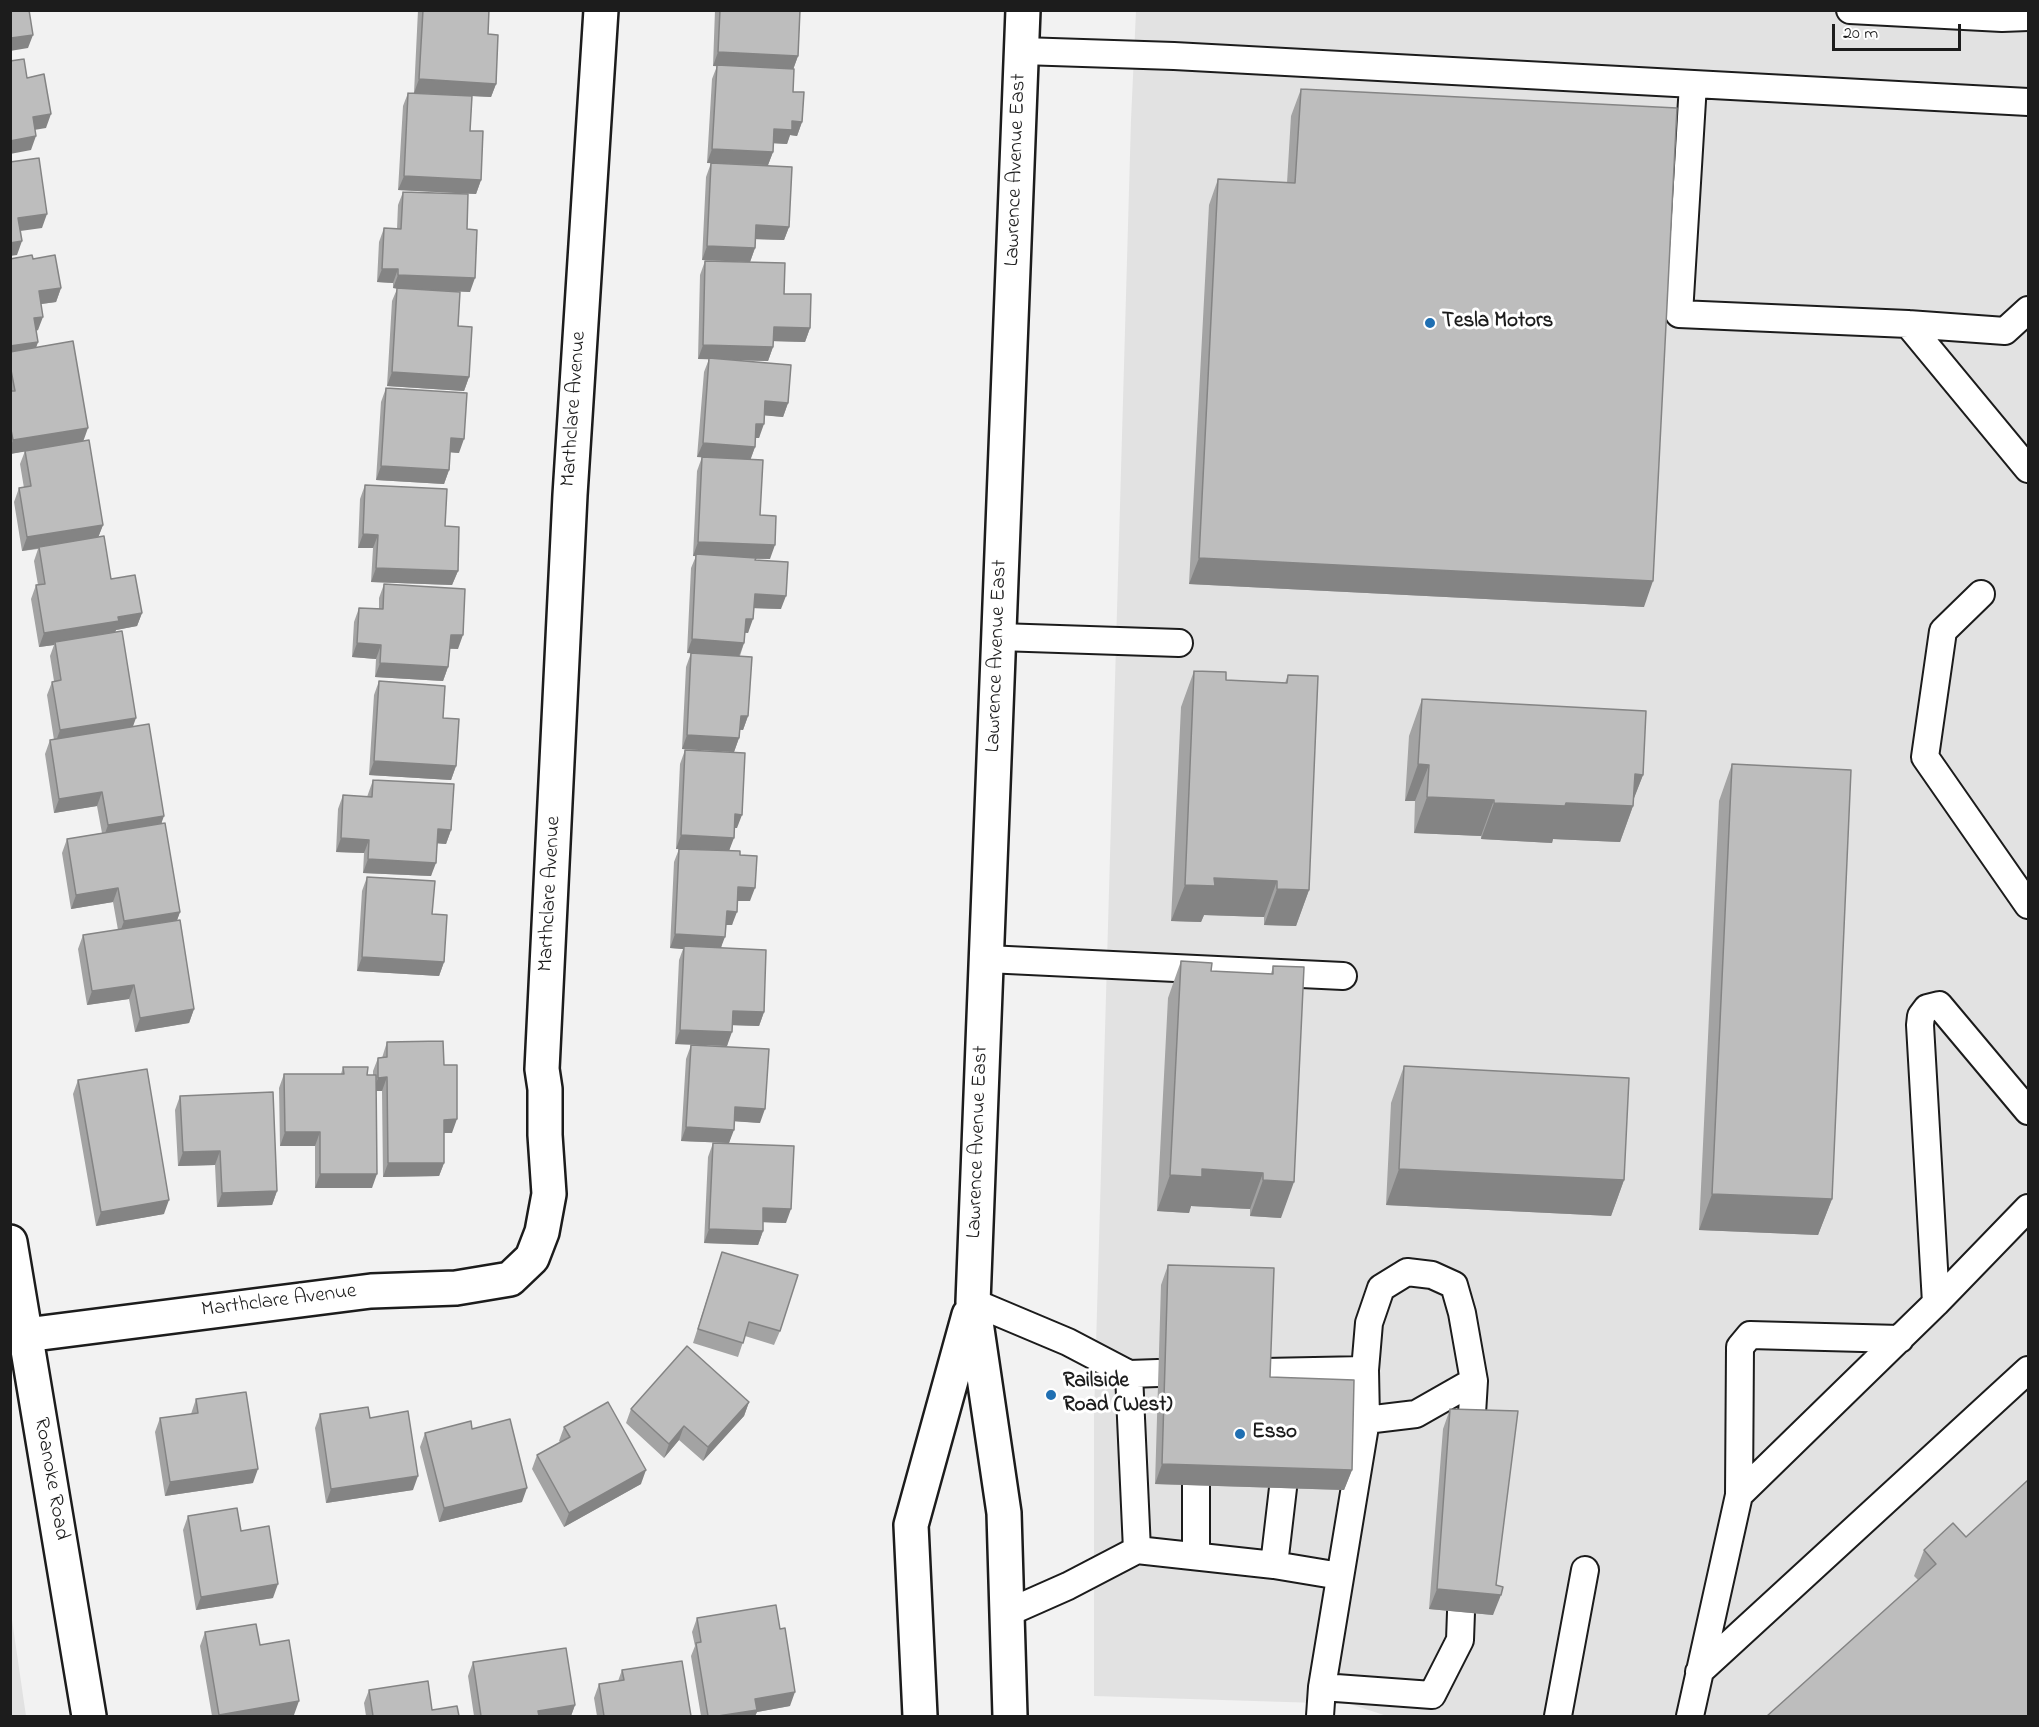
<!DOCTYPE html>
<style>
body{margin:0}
#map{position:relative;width:2039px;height:1727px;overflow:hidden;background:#f2f2f2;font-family:"Indie Flower",sans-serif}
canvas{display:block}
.frame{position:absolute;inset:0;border:12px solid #1c1c1c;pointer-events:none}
.scale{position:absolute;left:1832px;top:24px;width:129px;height:27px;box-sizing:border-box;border:3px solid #1c1c1c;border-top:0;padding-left:8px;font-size:18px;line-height:21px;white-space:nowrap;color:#1c1c1c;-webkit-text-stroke:4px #fff;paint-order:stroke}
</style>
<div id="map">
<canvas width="2039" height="1727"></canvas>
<div class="frame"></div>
<div class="scale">20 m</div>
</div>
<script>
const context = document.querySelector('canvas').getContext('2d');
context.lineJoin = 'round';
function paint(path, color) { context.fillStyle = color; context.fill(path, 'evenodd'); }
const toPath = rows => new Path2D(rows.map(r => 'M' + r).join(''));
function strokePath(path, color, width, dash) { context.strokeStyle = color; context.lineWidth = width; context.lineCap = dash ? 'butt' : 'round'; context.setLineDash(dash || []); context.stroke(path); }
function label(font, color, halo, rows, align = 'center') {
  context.font = font + ' "Indie Flower",sans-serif'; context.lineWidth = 6; context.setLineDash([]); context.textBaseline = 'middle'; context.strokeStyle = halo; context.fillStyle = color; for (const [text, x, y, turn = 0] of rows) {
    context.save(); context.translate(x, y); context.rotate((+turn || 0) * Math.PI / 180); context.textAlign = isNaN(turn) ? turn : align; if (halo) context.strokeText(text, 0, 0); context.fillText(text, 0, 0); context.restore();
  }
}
const built = toPath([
 [1136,11,2028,11,2028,1716,1387,1716,1350,1704,1094,1696,1094,1416,1131,120],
 [10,1613,11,1613,26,1716,11,1716]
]);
const service = toPath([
 [1850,10,2002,18,2028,17],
 [1022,51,1174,56,2028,102],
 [1693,84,1679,314,1908,324,2005,331,2028,310],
 [1908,324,2028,469],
 [1981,594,1943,631,1925,757,2028,905],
 [999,637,1179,643],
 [987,959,1343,976],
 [973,1302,1068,1342,1129,1374,1137,1550],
 [1936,1303,1920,1025,1921,1016,1927,1008,1939,1005,2028,1111],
 [1264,1372,1365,1370],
 [1129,1374,1158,1373],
 [1366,1420,1416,1414,1474,1381],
 [1196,1485,1196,1556],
 [1739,1495,1740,1347,1750,1335,1900,1339],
 [1274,1565,1283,1488],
 [1007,1613,1068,1586,1137,1550,1274,1565,1340,1576],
 [1699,1672,2028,1370],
 [1322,1687,1432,1695,1460,1640,1461,1612],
 [1320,1716,1322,1687,1366,1420,1365,1370,1369,1323,1381,1288,1407,1272,1432,1275,1454,1285,1462,1313,1474,1381,1471,1430],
 [1558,1716,1585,1570],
 [1690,1716,1739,1495,1936,1303,2028,1208]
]);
const minor = toPath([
 [10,1242,89,1716],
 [26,1335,371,1291,456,1288,510,1279,532,1258,542,1232,549,1194,545,1135,545,1089,542,1069,570,495,601,10]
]);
const secondary = toPath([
 [920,1716,911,1525,969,1315],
 [1010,1716,1004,1513,973,1302,1023,10]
]);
const wall = toPath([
 [418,10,489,10,488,34,496,84,491,97,472,96,470,131,481,180,476,194,398,190,403,106,408,93,414,93],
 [715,10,800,10,798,56,793,69,793,92,802,122,797,136,790,135,787,144,773,143,773,152,768,165,789,227,784,240,756,239,755,248,750,262,702,260,706,177,711,163,707,163,712,79,717,66,713,66],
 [1301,89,1644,607,1189,584,1209,205,1218,179,1287,183,1291,116],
 [403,192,467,229,470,292,451,291,469,377,464,391,387,386,392,301,397,289,393,288,393,283,377,282,379,242,384,228,397,229,398,205],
 [10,259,33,259,61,288,56,302,41,304,38,330,36,331,38,342,36,348,83,441,103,525,98,537,111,579,142,613,137,626,116,630,115,632,132,727,162,823,180,912,177,920,194,1009,189,1023,135,1032,129,999,87,1005,78,949,83,935,118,930,113,902,71,909,62,853,67,839,102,833,97,806,54,813,45,754,50,740,54,740,47,695,52,682,54,681,50,656,54,645,39,647,31,599,36,585,38,585,34,561,38,549,22,551,14,502,19,488,24,488,20,464,25,451,10,454],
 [705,261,784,294,810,328,805,342,773,341,773,347,768,361,729,360,788,403,783,417,764,415,759,438,755,438,755,447,750,460,760,515,770,559,756,559,755,560,781,609,754,608,748,633,745,633,744,643,740,656,748,716,743,730,740,730,739,738,734,752,682,749,686,667,691,653,687,653,691,568,696,556,693,556,697,471,702,457,697,457,704,372,709,359,698,359,700,275],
 [386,388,459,453,450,452,449,470,444,484,376,480,381,402],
 [365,485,445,526,458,571,452,585,371,582,373,548,358,548,360,499],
 [384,584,458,649,450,649,448,667,443,681,375,677,376,659,352,657,354,622,359,608,379,609,379,598],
 [1194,671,1226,680,1285,683,1288,675,1309,890,1296,926,1264,925,1264,917,1204,915,1201,922,1171,921,1181,707],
 [379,681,443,718,456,766,451,780,369,775,374,695],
 [1422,699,1643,775,1633,800,1633,806,1620,842,1553,839,1552,843,1481,839,1481,836,1414,833,1415,801,1405,801,1409,736],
 [685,750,737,828,735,828,729,851,740,855,750,901,737,901,732,925,726,925,721,948,764,1012,759,1026,732,1025,727,1046,675,1044,679,960,683,949,670,948,674,862,679,849,676,849,680,764],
 [1732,764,1832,1199,1818,1235,1699,1230,1719,801],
 [373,780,451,830,446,844,437,843,431,876,363,873,364,853,336,852,338,809,343,795,367,797],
 [367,877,432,914,444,962,439,976,357,971,362,891],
 [1181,961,1211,971,1271,974,1273,966,1281,1218,1250,1216,1250,1209,1191,1206,1189,1213,1157,1211,1168,998],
 [387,1042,444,1065,452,1133,444,1133,444,1163,439,1176,383,1177,382,1091,376,1091,372,1188,315,1188,315,1146,280,1146,279,1088,284,1074,341,1074,343,1067,367,1075,373,1075,373,1071,378,1058,382,1058],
 [691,1045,760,1123,735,1121,729,1143,681,1141,686,1059],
 [1404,1066,1624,1180,1611,1216,1386,1205,1391,1103],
 [78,1080,164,1214,96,1226,73,1094],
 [180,1096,277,1191,272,1205,217,1207,215,1165,178,1166,175,1110],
 [713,1143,786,1223,763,1222,763,1231,758,1245,704,1243,708,1157],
 [722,1252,780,1331,774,1345,745,1336,738,1357,693,1343],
 [1168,1265,1270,1377,1352,1470,1344,1490,1155,1484,1161,1285],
 [196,1399,253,1483,165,1496,155,1432,160,1418,191,1414],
 [749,1402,744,1416,703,1461,679,1440,664,1458,626,1423,631,1409],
 [1450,1409,1496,1585,1493,1615,1429,1609,1443,1429],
 [320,1414,370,1418,413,1490,326,1503,315,1428],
 [564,1427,641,1484,564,1527,532,1469,537,1455,560,1442,559,1441],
 [472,1429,522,1502,439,1522,420,1447,425,1433],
 [188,1516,241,1531,273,1598,196,1610,183,1530],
 [1966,1537,1918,1580,1914,1576,1924,1550],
 [697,1618,790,1706,757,1712,755,1716,701,1716,691,1656,695,1646,692,1632],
 [205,1632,260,1645,294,1715,282,1716,212,1716,200,1646],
 [473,1662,575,1705,571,1716,474,1716,468,1676],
 [622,1670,691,1716,597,1716,594,1698,599,1684,618,1681],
 [369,1690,432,1710,459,1716,366,1716,364,1703]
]);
const shadedWall = toPath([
 [33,35,28,48,10,51,11,38],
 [718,52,798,56,793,70,713,66],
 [419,79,496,84,491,97,414,93],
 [51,114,46,128,28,131,33,117],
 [792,121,802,122,797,136,790,135,787,144,769,143,774,129],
 [36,136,31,150,10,154,10,141],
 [712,149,773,152,768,165,707,163],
 [404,176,481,180,476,194,398,190],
 [47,214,42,228,13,232,18,218],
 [756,225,789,227,784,240,751,239],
 [22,241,17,255,10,256,10,243],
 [707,246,755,248,750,262,702,260],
 [382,269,398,269,393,283,377,282],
 [398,275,475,278,470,292,393,288],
 [61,288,56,302,34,305,39,291],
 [43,317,38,330,29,332,34,318],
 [774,327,810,328,805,342,769,341],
 [38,342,33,355,10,359,10,346],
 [703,345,773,347,768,361,698,359],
 [392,372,469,377,464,391,387,386],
 [765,401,788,403,783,417,760,415],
 [756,424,764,424,759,438,751,438],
 [88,428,83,442,10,454,10,448,13,440],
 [451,438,464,439,459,453,446,452],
 [703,443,755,447,750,461,697,457],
 [381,466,449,470,444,484,376,480],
 [103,525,98,538,22,551,27,537],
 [363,534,378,535,373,548,358,548],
 [698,542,775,545,770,559,693,556],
 [1199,558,1653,581,1644,607,1189,584],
 [376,568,458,571,452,585,371,582],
 [755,594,786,596,781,609,750,608],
 [142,613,137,626,116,630,114,635,55,642,54,645,39,647,44,633,118,617],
 [746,619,753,619,748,633,741,632],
 [451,635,463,635,458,649,446,648],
 [692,639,744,643,739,656,687,653],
 [357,643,381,645,376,659,352,657],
 [380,663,448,667,443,681,375,677],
 [741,716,748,716,743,730,736,729],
 [136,718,131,732,55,744,60,730],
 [687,735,739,738,734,752,682,749],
 [374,761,456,766,451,780,369,775],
 [1418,764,1429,765,1415,801,1405,801],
 [1635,774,1643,775,1631,806,1633,806,1620,842,1553,839,1552,843,1481,839,1494,803,1566,803],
 [102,792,97,806,54,813,59,799],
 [1427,797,1494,800,1481,836,1414,833],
 [735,814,742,815,737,828,730,828],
 [164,816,159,830,103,839,108,825],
 [438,829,451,830,446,844,433,843],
 [681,835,734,838,729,851,676,849],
 [341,838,369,840,364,853,336,852],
 [368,859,436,863,431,876,363,873],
 [1214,878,1277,881,1264,917,1204,915,1201,922,1171,921,1185,885],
 [738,887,755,888,750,901,733,901],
 [118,888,113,902,71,909,76,895],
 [1277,889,1309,890,1296,926,1264,925],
 [727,911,737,912,732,925,722,925],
 [180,912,175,926,119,935,124,921],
 [675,934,725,937,720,950,684,946,683,949,670,948],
 [362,957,444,962,439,976,357,971],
 [134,985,129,999,87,1005,92,991],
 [194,1009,189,1023,135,1032,140,1018],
 [733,1011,764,1012,759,1026,728,1025],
 [680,1030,732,1032,727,1046,675,1044],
 [387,1077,382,1091,373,1091,378,1078],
 [735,1107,765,1109,760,1123,730,1121],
 [457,1119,452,1133,439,1133,444,1120],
 [686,1127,734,1130,729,1143,681,1141],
 [285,1132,320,1132,315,1146,280,1146],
 [220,1151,215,1165,178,1166,183,1152],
 [388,1163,444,1163,439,1176,383,1177],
 [1202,1169,1263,1173,1250,1209,1191,1206,1189,1213,1157,1211,1170,1175],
 [1399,1169,1624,1180,1611,1216,1386,1205],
 [320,1174,377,1174,372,1188,315,1188],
 [1263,1180,1294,1182,1281,1218,1250,1216],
 [277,1191,272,1205,217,1207,222,1193],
 [1712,1194,1832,1199,1818,1235,1699,1230],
 [169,1200,164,1214,96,1226,101,1212],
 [763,1208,791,1209,786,1223,758,1222],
 [709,1229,763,1231,758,1245,704,1243],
 [749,1402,744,1416,703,1461,708,1447],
 [684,1426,679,1440,664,1458,669,1444],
 [1162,1464,1352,1470,1344,1490,1155,1484],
 [258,1469,253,1483,165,1496,170,1482],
 [646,1470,641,1484,564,1527,569,1513],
 [418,1476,413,1490,326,1503,331,1489],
 [527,1488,522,1502,439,1522,444,1508],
 [278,1584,273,1598,196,1610,201,1597],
 [1437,1589,1501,1595,1493,1615,1429,1609],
 [795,1692,790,1706,757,1712,755,1716,718,1716,755,1699],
 [299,1701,294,1715,282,1716,218,1716,219,1715],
 [575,1705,571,1716,536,1716,538,1711]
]);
const building = toPath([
 [10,10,29,10,33,35,11,38,13,44,10,44,10,10],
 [423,10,489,10,488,34,498,35,496,84,419,79,423,10],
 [720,10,800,10,798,56,718,52,720,10],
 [24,59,27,78,44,74,51,114,33,117,36,136,10,141,10,61,24,59],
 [717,65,794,69,793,92,804,92,802,122,792,121,792,130,774,129,773,152,712,149,717,65],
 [1301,89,1677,108,1653,581,1199,558,1218,179,1295,183,1301,89],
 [408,93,472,96,470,131,483,131,481,180,404,176,408,93],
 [39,158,47,214,18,218,22,241,10,243,10,162,39,158],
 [711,163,792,167,789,227,756,225,755,248,707,246,711,163],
 [403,192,468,194,467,229,477,230,475,278,398,275,398,269,382,269,384,228,401,229,403,192],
 [32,255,33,259,55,255,61,288,39,291,43,317,34,318,38,342,10,346,10,259,32,255],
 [705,261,785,263,784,294,811,294,810,328,774,327,773,347,703,345,705,261],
 [397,288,460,292,458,326,472,327,469,377,392,372,397,288],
 [73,341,88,428,13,440,10,425,10,391,15,391,10,365,10,352,73,341],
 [709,358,791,365,788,403,765,401,764,424,756,424,755,447,703,443,709,358],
 [386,388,467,393,464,439,451,438,449,470,381,466,386,388],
 [89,440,103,525,27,537,19,488,31,486,25,451,89,440],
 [702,457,763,460,760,515,776,516,775,545,698,542,702,457],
 [365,485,447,489,445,526,459,527,458,571,376,568,378,535,363,534,365,485],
 [104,536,111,579,135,575,142,613,118,617,119,621,44,633,36,585,45,584,39,547,104,536],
 [696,554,756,558,755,560,788,562,786,596,755,594,753,619,746,619,744,643,692,639,696,554],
 [384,584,465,589,463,635,451,635,448,667,380,663,381,645,357,643,359,608,383,609,384,584],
 [122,631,136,718,60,730,52,682,61,680,55,642,122,631],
 [691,653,752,657,748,716,741,716,739,738,687,735,691,653],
 [1194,671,1226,672,1226,680,1287,683,1288,675,1318,676,1309,890,1277,889,1277,881,1214,878,1215,886,1185,885,1194,671],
 [379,681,445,686,443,718,459,719,456,766,374,761,379,681],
 [1422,699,1646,711,1643,775,1635,774,1633,806,1566,803,1565,806,1494,803,1494,800,1427,797,1429,765,1418,764,1422,699],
 [149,724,164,816,108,825,102,792,59,799,50,740,149,724],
 [685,750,745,753,742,815,735,814,734,838,681,835,685,750],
 [1732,764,1851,770,1832,1199,1712,1194,1732,764],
 [373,780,454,784,451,830,438,829,436,863,368,859,369,840,341,838,343,795,372,797,373,780],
 [165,823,180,912,124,921,118,888,76,895,67,839,165,823],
 [679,849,740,851,740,855,757,856,755,888,738,887,737,912,727,911,725,937,675,934,679,849],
 [367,877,435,881,432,914,447,915,444,962,362,957,367,877],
 [180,920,194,1009,140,1018,134,985,92,991,83,935,180,920],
 [684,946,766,950,764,1012,733,1011,732,1032,680,1030,684,946],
 [1181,961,1212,963,1211,971,1273,974,1273,966,1304,967,1294,1182,1263,1180,1263,1173,1202,1169,1202,1177,1170,1175,1181,961],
 [443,1041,444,1065,457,1065,457,1119,444,1120,444,1163,388,1163,387,1077,378,1078,378,1058,387,1057,387,1042,443,1041],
 [691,1045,769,1049,765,1109,735,1107,734,1130,686,1127,691,1045],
 [1404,1066,1629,1078,1624,1180,1399,1169,1404,1066],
 [343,1067,368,1067,367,1075,376,1075,377,1174,320,1174,320,1132,285,1132,284,1074,344,1074,343,1067],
 [147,1069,169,1200,101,1212,78,1080,147,1069],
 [273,1092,277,1191,222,1193,220,1151,183,1152,180,1096,273,1092],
 [713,1143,794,1146,791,1209,763,1208,763,1231,709,1229,713,1143],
 [722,1252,798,1275,780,1331,749,1322,743,1343,698,1329,722,1252],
 [1168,1265,1274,1268,1270,1377,1354,1380,1352,1470,1162,1464,1168,1265],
 [687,1346,749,1402,708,1447,684,1426,669,1444,631,1409,687,1346],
 [246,1392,258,1469,170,1482,160,1418,198,1413,196,1399,246,1392],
 [608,1402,646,1470,569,1513,537,1455,570,1437,564,1427,608,1402],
 [368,1407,370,1418,408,1411,418,1476,331,1489,320,1414,368,1407],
 [1450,1409,1518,1411,1496,1585,1503,1587,1501,1595,1437,1589,1450,1409],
 [510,1419,527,1488,444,1508,425,1433,471,1421,472,1429,510,1419],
 [2028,1480,2028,1716,1767,1716,1936,1564,1924,1550,1953,1523,1966,1537,2028,1480],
 [237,1508,241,1531,269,1526,278,1584,201,1597,188,1516,237,1508],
 [776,1605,780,1629,785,1628,795,1692,755,1699,757,1710,718,1716,708,1716,696,1643,701,1642,697,1618,776,1605],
 [256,1624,260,1645,289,1640,299,1701,219,1715,205,1632,256,1624],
 [566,1648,575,1705,538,1711,539,1716,481,1716,473,1662,566,1648],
 [682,1661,691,1716,604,1716,599,1684,624,1680,622,1670,682,1661],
 [428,1681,432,1710,457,1706,459,1716,373,1716,369,1690,428,1681]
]);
const markers = [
 [1430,323,6,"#1f6fb2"],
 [1051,1395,6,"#1f6fb2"],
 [1240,1434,6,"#1f6fb2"]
];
const streetNames = [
 ["Lawrence Avenue East",1017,170,-88],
 ["Marthclare Avenue",575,409,-86],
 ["Lawrence Avenue East",998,656,-88],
 ["Marthclare Avenue",551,894,-87],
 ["Lawrence Avenue East",979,1142,-88],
 ["Marthclare Avenue",279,1302,-7],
 ["Roanoke Road",50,1479,80]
];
const poiNames = [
 ["Tesla Motors",1442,323],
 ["Railside",1063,1383],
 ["Road (West)",1063,1407],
 ["Esso",1252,1434]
];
paint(built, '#e2e2e2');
strokePath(service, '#1c1c1c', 30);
strokePath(minor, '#1c1c1c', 38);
strokePath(secondary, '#1c1c1c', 38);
strokePath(service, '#fff', 26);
strokePath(minor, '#fff', 33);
strokePath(secondary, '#fff', 33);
paint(wall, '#a3a3a3');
paint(shadedWall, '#848484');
paint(building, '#bdbdbd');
strokePath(building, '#848484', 1.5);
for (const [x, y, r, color] of markers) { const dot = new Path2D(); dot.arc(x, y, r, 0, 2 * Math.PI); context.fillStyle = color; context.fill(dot); strokePath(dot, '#fff', 2); }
label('21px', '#1c1c1c', '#fff', streetNames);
label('bold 21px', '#1c1c1c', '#fff', poiNames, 'left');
</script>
